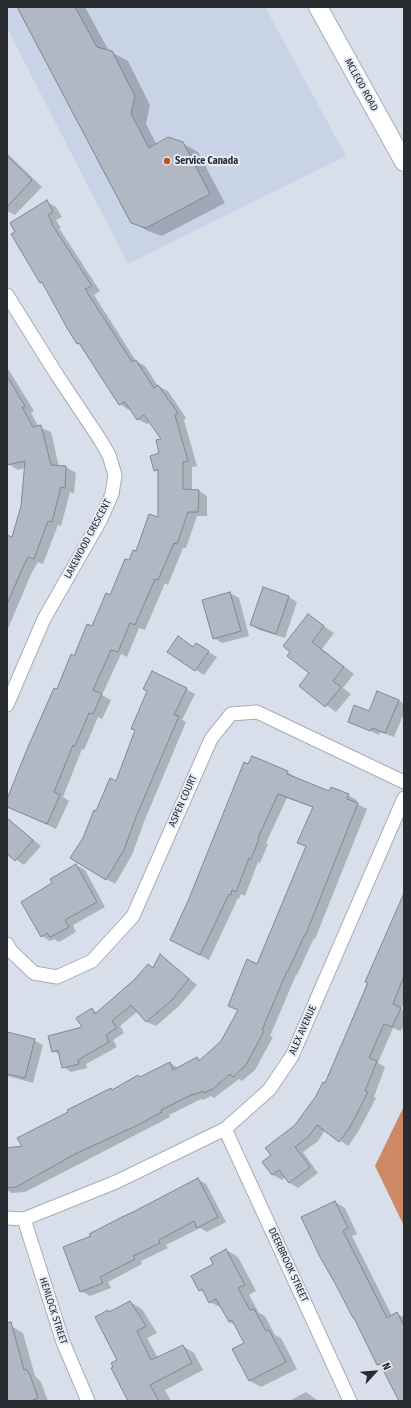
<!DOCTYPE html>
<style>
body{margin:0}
#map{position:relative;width:411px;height:1408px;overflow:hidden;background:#d8dfeb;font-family:"Fira Sans Condensed",sans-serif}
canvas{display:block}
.frame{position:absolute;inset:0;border:8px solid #282b2f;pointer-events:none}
.north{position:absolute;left:355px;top:1352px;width:40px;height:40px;-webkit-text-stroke:3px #e5ecf8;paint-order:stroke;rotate:64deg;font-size:11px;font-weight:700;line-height:16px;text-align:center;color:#282b2f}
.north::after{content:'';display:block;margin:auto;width:14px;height:18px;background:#282b2f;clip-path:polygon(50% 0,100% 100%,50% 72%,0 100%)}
</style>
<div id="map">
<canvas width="411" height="1408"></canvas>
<div class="frame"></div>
<div class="north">N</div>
</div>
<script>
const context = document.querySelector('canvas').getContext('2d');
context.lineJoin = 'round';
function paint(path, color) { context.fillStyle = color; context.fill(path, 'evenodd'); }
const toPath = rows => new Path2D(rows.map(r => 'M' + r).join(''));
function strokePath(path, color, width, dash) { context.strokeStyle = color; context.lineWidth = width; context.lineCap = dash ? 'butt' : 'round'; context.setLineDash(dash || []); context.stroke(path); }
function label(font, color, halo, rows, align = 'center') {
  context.font = font + ' "Fira Sans Condensed",sans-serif'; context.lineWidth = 4; context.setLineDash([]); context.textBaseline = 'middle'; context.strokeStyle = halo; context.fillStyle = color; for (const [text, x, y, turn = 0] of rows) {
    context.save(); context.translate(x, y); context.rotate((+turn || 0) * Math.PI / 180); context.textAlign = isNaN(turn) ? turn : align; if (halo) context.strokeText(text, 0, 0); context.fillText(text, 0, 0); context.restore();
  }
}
const built = toPath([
 [7,7,265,7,346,156,128,264,7,28]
]);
const forest = toPath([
 [404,1106,404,1226,375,1166]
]);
const shadow = toPath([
 [19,7,85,7,109,51,128,61,150,105,146,124,157,145,182,143,198,152,225,203,162,236,148,231,132,222],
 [7,153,42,187,15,215,7,211],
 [47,202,56,207,62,217,56,220,61,228,59,228,100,291,94,295,136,361,145,366,158,386,168,391,186,418,184,420,197,466,192,467,192,490,198,490,207,496,207,516,197,516,186,548,183,548,168,585,165,583,145,630,139,628,127,657,121,654,102,695,111,700,102,719,98,717,84,750,82,749,63,797,69,801,56,829,15,810,7,806,7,802,74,657,129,562,159,518,159,473,155,470,160,454,162,440,150,422,147,424,137,419,131,409,129,410,120,404,69,327,13,235],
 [7,367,34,411,31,413,39,427,51,432,59,467,66,467,76,473,74,493,70,492,61,526,58,525,43,564,38,562,32,572,7,631,7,536,13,539,22,506,25,468,18,470,9,464,7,456],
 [263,588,289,597,297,602,285,638,259,630,251,625],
 [230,593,239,598,249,636,222,643,214,638],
 [308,615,334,633,322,649,354,674,343,688,351,694,336,712,300,686,311,673],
 [186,642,194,647,204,649,217,657,204,675,168,652],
 [186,689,195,694,182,720,186,722,144,822,132,855,115,884,72,858,116,782,136,730,148,691],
 [399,700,404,704,404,713,394,737,380,732,379,735,349,721],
 [249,765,287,772,296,777,295,779,330,792,348,795,357,800,356,803,367,809,315,939,314,938,297,975,296,975,270,1036,273,1037,255,1070,242,1081,239,1079,214,1098,211,1096,203,1100,201,1099,169,1115,170,1117,147,1129,25,1192,12,1193,7,1190,7,1149,23,1147,111,1089,113,1090,138,1076,141,1078,170,1063,178,1068,197,1058,201,1060,222,1042,238,1011,229,1005,258,965,307,847,298,842,314,808,287,798,266,843,268,844,260,863,258,862,245,896,241,894,239,899,238,898,209,960,180,945],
 [7,818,41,846,24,865,7,853],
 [76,865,85,870,105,907,73,925,76,932,59,942,54,939,50,941,42,936,53,884],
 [404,894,404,1003,401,1009,404,1011,404,1025,401,1031,393,1028,378,1063,385,1067,374,1097,376,1098,358,1132,348,1146,325,1130,318,1141,303,1152,318,1173,298,1188,290,1183,285,1177,282,1180,273,1175,263,1162,272,1155,296,1126,325,1084],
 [160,955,197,985,179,1006,156,1026,147,1022,138,1011,120,1026,124,1033,113,1040,117,1047,86,1064,87,1068,71,1072,63,1067,60,1055,53,1051,83,1028,92,1010,98,1013,153,968],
 [7,1033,34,1040,43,1045,33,1083,7,1076],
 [198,1179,206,1184,226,1222,207,1232,200,1228,166,1245,168,1248,141,1261,142,1264,108,1282,111,1288,90,1296,81,1291,92,1237],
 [335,1202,345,1208,357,1234,352,1236,392,1316,397,1314,404,1317,404,1398,383,1367,378,1364,356,1319,353,1318],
 [226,1250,238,1257,256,1291,249,1295,259,1313,265,1316,275,1335,281,1338,297,1369,261,1387,250,1381,245,1343,236,1325,229,1322,222,1308,210,1302,205,1293,199,1290,214,1264],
 [130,1302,142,1309,157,1333,147,1338,158,1358,183,1346,194,1353,203,1370,165,1390,171,1401,129,1401,108,1311,111,1313],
 [11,1326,23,1333,35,1376,41,1382,48,1401,7,1401,7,1328],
 [306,1392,318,1401,289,1401]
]);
const building = toPath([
 [17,7,75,7,97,47,112,51,135,96,131,114,149,148,168,137,183,142,210,194,146,228,131,223,17,7],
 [7,156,32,180,7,207,7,156],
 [47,200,53,212,48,215,52,222,51,223,92,286,85,289,132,362,136,360,154,388,158,385,178,413,175,415,188,461,183,462,183,489,199,490,198,512,188,512,177,544,174,543,158,580,155,579,135,625,130,623,118,652,111,650,93,690,102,694,93,714,89,713,75,746,73,745,54,792,60,795,47,824,7,807,7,799,28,747,54,688,57,689,71,654,74,656,87,624,92,626,106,593,110,595,125,559,129,560,133,550,136,551,149,514,158,517,158,469,154,471,150,456,159,453,156,440,161,439,144,415,137,420,125,402,119,405,79,343,77,344,67,328,42,282,40,283,11,234,15,232,10,223,47,200],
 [7,376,25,406,22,407,33,427,41,425,51,465,66,466,65,488,61,487,52,522,48,521,34,559,28,557,23,567,7,604,7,535,12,537,21,506,25,461,7,465,7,376],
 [263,587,289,596,276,634,250,625,263,587],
 [230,592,241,631,213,639,202,600,230,592],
 [308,614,324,626,312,642,344,667,333,681,341,687,325,707,299,686,309,673,287,656,290,652,283,646,308,614],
 [178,636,193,647,196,643,209,651,195,671,167,652,178,636],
 [152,671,187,688,174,715,179,716,136,817,124,850,106,880,70,858,83,838,94,810,96,811,110,778,116,781,135,730,131,729,147,691,143,689,152,671],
 [377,691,399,700,385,733,372,728,370,731,348,722,354,705,369,711,377,691],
 [252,756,288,771,287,774,329,791,331,787,349,794,347,799,358,803,306,934,305,934,288,971,287,971,262,1030,264,1031,246,1065,233,1077,230,1074,213,1089,204,1093,203,1091,193,1095,193,1094,161,1110,162,1112,138,1125,77,1153,16,1187,7,1188,7,1148,22,1146,17,1138,68,1112,67,1110,111,1088,112,1090,138,1075,140,1077,170,1062,173,1070,197,1057,199,1061,221,1041,238,1010,228,1006,247,959,257,964,306,846,297,843,313,807,278,794,258,838,259,839,251,859,249,858,236,892,232,890,231,895,229,894,200,955,170,940,188,901,244,762,248,764,252,756],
 [7,818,33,840,15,861,7,854,7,818],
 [76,864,97,902,65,920,69,927,50,937,47,933,41,937,21,902,52,883,50,879,76,864],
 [404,893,404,976,393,1004,401,1008,392,1027,384,1024,369,1058,377,1061,365,1091,368,1092,350,1127,339,1142,317,1125,309,1136,295,1147,310,1167,289,1183,279,1170,272,1175,262,1162,271,1155,265,1148,295,1125,316,1096,323,1082,325,1083,368,983,365,982,404,893],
 [160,954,189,979,171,1001,146,1022,131,1005,112,1021,117,1028,106,1035,109,1042,78,1060,79,1064,62,1068,58,1050,52,1052,48,1036,82,1027,76,1018,92,1008,95,1014,135,979,148,964,153,968,160,954],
 [7,1032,35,1039,25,1078,7,1074,7,1032],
 [198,1178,218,1217,197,1228,194,1221,159,1240,160,1243,133,1256,135,1259,100,1277,103,1283,80,1292,63,1247,91,1236,89,1234,122,1217,135,1211,198,1178],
 [335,1201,348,1228,343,1231,387,1318,397,1312,404,1326,404,1401,399,1401,380,1364,377,1365,354,1318,353,1318,336,1285,320,1257,301,1217,335,1201],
 [226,1249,245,1285,238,1288,250,1310,254,1309,266,1331,269,1330,286,1362,249,1381,232,1349,244,1343,232,1320,229,1322,216,1299,209,1303,202,1289,199,1291,191,1276,213,1264,210,1258,226,1249],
 [130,1301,146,1326,137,1331,151,1360,183,1345,192,1363,150,1385,159,1401,128,1401,111,1368,113,1367,111,1363,117,1360,95,1317,108,1310,109,1312,130,1301],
 [11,1322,24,1370,26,1369,30,1375,38,1398,31,1401,7,1401,7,1323,11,1322]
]);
const minor = toPath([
 [7,295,57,375,99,438,109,455,115,475,112,494,101,519,44,619,7,705],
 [7,944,11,951,34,973,57,977,92,961,133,916,211,739,231,714,257,712,404,782],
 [225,1129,350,1401],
 [7,1218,24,1219,116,1182,225,1129,269,1090,292,1056,404,798],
 [24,1219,63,1342,88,1401]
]);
const secondary = toPath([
 [318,7,404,162]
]);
const markers = [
 [167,161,4,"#b9561c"]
];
const streetNames = [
 ["MCLEOD ROAD",361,85,61],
 ["LAKEWOOD CRESCENT",88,539,-62],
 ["ASPEN COURT",183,801,-66],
 ["ALEX AVENUE",303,1030,-66],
 ["DEERBROOK STREET",288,1265,65],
 ["HEMLOCK STREET",53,1311,72]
];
const poiNames = [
 ["Service Canada",175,161]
];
paint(built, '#c8d3e5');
paint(forest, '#cd8866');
paint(shadow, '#0003');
paint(building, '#b1b8c3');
strokePath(building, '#818792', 1);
strokePath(minor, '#a6adb8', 15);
strokePath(secondary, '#a6adb8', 20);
strokePath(minor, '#fff', 13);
strokePath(secondary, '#fff', 18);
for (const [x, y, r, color] of markers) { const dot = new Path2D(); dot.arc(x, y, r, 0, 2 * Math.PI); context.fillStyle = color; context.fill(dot); strokePath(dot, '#e5ecf8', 1.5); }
label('10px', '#282b2f', '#e5ecf8', streetNames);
label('bold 10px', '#282b2f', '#e5ecf8', poiNames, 'left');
</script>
